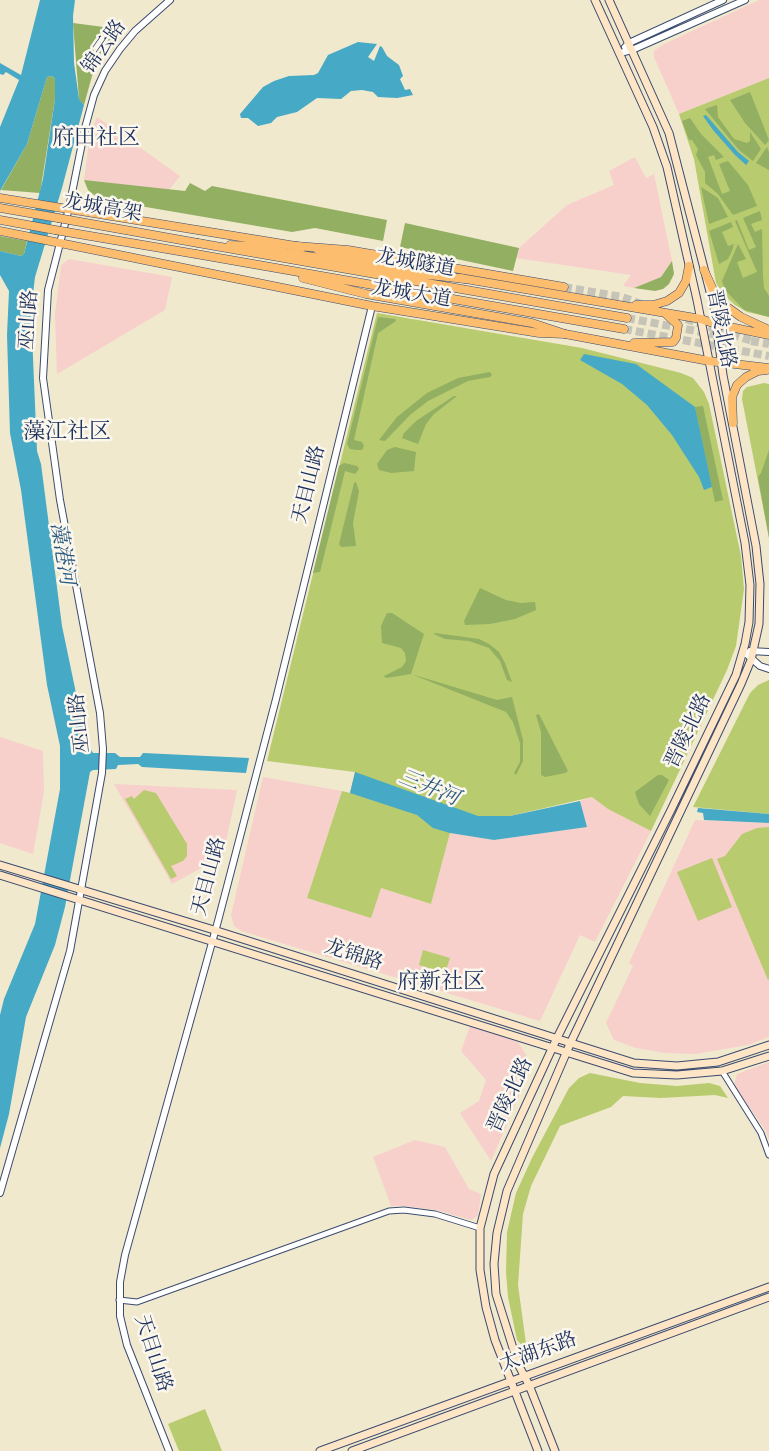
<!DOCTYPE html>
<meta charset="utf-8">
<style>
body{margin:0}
canvas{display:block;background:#f0e9cd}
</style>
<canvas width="769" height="1451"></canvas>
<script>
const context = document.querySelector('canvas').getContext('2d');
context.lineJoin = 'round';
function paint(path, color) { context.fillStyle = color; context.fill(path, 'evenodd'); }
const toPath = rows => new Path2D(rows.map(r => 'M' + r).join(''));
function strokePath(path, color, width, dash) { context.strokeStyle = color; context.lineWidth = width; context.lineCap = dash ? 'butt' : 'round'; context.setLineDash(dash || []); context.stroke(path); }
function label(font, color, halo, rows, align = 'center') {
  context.font = font + ' "Sorts Mill Goudy","Noto Serif SC",serif'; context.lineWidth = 5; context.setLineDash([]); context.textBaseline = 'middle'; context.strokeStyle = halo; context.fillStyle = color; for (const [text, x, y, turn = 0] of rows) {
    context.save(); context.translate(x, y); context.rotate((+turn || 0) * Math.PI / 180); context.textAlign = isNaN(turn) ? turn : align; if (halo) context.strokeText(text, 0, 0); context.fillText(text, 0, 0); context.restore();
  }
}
const built = toPath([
 [759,0,769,0,769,78,679,114,654,57,654,51,662,45],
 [97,117,180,176,169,190,84,180,90,135],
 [635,157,646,178,654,174,672,261,661,277,634,288,623,286,631,275,516,258,519,248,567,205,614,185,609,171],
 [69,259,172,277,165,310,57,374,55,314,61,265],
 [0,737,43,751,44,792,33,854,0,843],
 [263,777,342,791,307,898,370,917,381,888,431,904,450,833,494,840,586,827,580,801,592,797,608,809,651,831,595,942,580,935,540,1021,241,931,234,926,231,915],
 [114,784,237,790,223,856,172,884],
 [695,820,769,823,769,1037,748,1045,695,1054,664,1053,636,1048,614,1040,606,1023,633,966,629,963],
 [470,1026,518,1042,528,1058,527,1078,491,1161,460,1113,479,1101,486,1080,461,1051],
 [769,1062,769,1140,766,1131,734,1085,737,1074],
 [415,1140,445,1147,469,1189,481,1194,478,1216,471,1220,436,1210,405,1206,391,1206,373,1157]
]);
const green = toPath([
 [769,78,769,317,747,312,735,305,723,294,716,283,694,159,679,114],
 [377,313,582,348,681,373,693,378,704,392,709,404,741,556,744,589,736,646,727,670,651,831,608,809,592,797,510,816,478,816,450,833,431,904,381,888,371,918,307,898,342,791,350,793,355,772,267,761],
 [764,383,769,384,769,538,742,399,743,391,747,387],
 [769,680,769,814,693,807,750,693,758,685],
 [144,790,156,793,187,844,187,856,183,861,171,866,177,876,171,879,125,799,132,796,134,799],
 [769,827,769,979,768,980,717,859,725,856,742,834,757,828],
 [712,858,732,907,698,921,677,872],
 [423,950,450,958,445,973,419,965],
 [590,1073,640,1083,677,1086,709,1083,720,1086,728,1098,715,1095,661,1098,623,1096,611,1107,560,1126,531,1186,523,1214,518,1285,527,1351,517,1340,508,1297,506,1272,507,1232,516,1193,532,1158,569,1088,579,1078],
 [205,1409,222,1451,179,1451,168,1424]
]);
const forest = toPath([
 [73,23,119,29,97,58,84,105,79,99],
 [52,76,55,79,55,99,40,193,1,190,27,144,47,77],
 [750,92,769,140,765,145,745,123,730,100],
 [717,105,718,117,734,139,747,143,750,141,750,132,761,149,753,161,739,150,705,109],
 [690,118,701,134,724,157,716,160,714,155,708,157,722,194,730,191,719,164,728,161,748,185,757,206,733,215,718,194,705,183,705,172,696,155,698,149,692,140,689,140,682,121],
 [767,147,769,152,769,170,756,163],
 [84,180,185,191,190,183,205,191,212,186,387,220,383,241,315,228,292,232,99,199,88,190],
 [701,187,718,198,728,217,709,224],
 [760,211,762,220,751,224,755,232,762,229,763,277,764,288,769,296,769,317,744,310,725,290,722,281,738,244,746,259,737,262,743,278,757,272,735,221,737,220,749,250,756,247,743,218],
 [731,222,733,227,722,232,728,246,734,244,732,251,728,259,719,264,709,231],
 [405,223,519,248,513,271,400,247],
 [0,236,27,241,24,254,21,256,0,251],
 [672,261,674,274,669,284,663,289,655,291,634,288,661,277],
 [378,317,395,319,396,321,378,333,354,440,362,442,364,446,362,450,357,450,350,449,347,444],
 [490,372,492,375,490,377,468,381,428,401,410,415,385,441,379,440,397,417,427,393,458,378],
 [454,396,457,396,434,414,426,424,418,444,402,438,404,433,416,421],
 [703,406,723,500,715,502,695,407],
 [395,447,416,452,414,471,391,473,379,470,377,464,387,450],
 [769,450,769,538,758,477,761,473],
 [344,463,357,466,359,469,355,474,345,471,320,572,313,573,339,466],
 [356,482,359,491,353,523,356,546,341,547,339,544,354,483],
 [480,588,506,600,521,603,535,602,536,610,515,619,490,624,465,625,464,621],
 [387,613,392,613,424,634,411,674,497,700,512,697,523,740,523,761,516,775,514,773,520,762,520,743,513,722,506,712,411,674,386,678,384,676,402,667,406,661,405,653,401,648,382,643,381,626],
 [435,633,479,639,489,644,499,652,505,663,512,682,507,680,500,661,489,648,469,641,445,639,434,634],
 [539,714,568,771,565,773,545,777,541,775,541,732,536,715],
 [658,775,662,775,669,780,650,816,639,804,635,792]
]);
const water = toPath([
 [40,0,75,0,73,16,74,63,79,99,84,105,62,188,35,277,31,311,37,451,41,464,62,626,86,741,93,753,115,753,120,757,140,757,143,753,249,758,246,773,142,767,138,764,118,765,116,769,93,770,90,772,65,907,55,945,26,1017,9,1114,0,1148,0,1015,4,999,35,924,60,789,60,746,47,685,21,490,10,433,7,335,9,291,0,275,0,251,21,256,24,254,43,179,55,99,55,79,52,76,47,77,27,144,0,191,0,127,19,80,6,72,3,75,0,74,0,63,21,75],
 [358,42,377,44,368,57,374,61,380,46,382,47,387,56,399,65,403,76,400,79,405,90,410,89,413,95,397,98,378,97,373,92,362,90,351,91,341,99,317,98,297,112,277,117,271,123,258,126,248,118,241,118,240,114,263,87,274,81,289,76,314,75,318,73,328,55],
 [706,115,738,152,749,161,746,165,735,155,713,130,703,116],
 [584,354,636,364,695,407,712,487,704,490,699,477,672,435,647,405,622,384,580,360],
 [355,772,478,816,510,816,580,801,587,827,494,840,450,833,433,828,417,815,350,793],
 [698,808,769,814,769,823,704,820,703,813,697,812]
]);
const trunkTunnel = toPath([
 [564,287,622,297,644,305],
 [627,318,723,336],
 [686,319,755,342],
 [624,329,769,356],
 [751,341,769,344]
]);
const minor = toPath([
 [722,1071,761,1133,769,1155],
 [119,1300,137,1302,389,1211,404,1210,435,1214,480,1228]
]);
const tertiary = toPath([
 [625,47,629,43,723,0],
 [620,53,632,50,745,0],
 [743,651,760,666,769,669],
 [750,651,769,652],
 [0,1193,70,951,102,773,103,749,100,713,60,500,43,378,48,290,69,208,85,128,94,95,105,71,120,49,135,31,170,0],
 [169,1451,127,1345,120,1316,120,1282,125,1255,218,921,276,699,372,306]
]);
const secondary = toPath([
 [0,865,214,930,634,1063,677,1066,718,1062,769,1045],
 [0,875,633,1073,677,1075,722,1071,769,1056],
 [320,1451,769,1287],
 [352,1451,769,1297],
 [538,1451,495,1340,486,1307,480,1270,480,1228,494,1174,556,1040,671,810,736,675,745,644,749,622,750,585,745,543,697,300,667,167,653,127,595,0],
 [555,1451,529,1385,518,1364,496,1294,494,1264,497,1233,507,1191,570,1044,741,684,751,660,759,624,760,584,756,546,723,375,714,307,669,133,609,0]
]);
const primary = toPath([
 [0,198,302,247],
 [0,231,372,306,539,333,565,334,709,361,769,368],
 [318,250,419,271],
 [704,270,714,292,727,307,741,317,769,330],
 [460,278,701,319,716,324,769,335],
 [636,305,653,305,667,301,679,293,686,281,689,266],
 [634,343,673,342,676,338,678,325,666,314],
 [733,423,732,397,737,385,746,377,758,371,767,370]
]);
const trunk = toPath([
 [0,208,58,218],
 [0,220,55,230],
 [198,243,627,318],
 [230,245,251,246,393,271,465,279],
 [296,246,348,250,564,287],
 [196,254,624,329],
 [303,278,366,294,532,323,565,334]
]);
const trunkBridge = toPath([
 [58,218,198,243],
 [55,230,196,254]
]);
const streetNames = [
 ["锦云路",106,48,-55],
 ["龙城高架",102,210,10],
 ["龙城隧道",415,265,10],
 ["龙城大道",411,296,9],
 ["巫山路",31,320,-86],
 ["晋陵北路",719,329,79],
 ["天目山路",311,485,-76],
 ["巫山路",82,723,-96],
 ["晋陵北路",690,732,-64],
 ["天目山路",211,877,-75],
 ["龙锦路",353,957,18],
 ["晋陵北路",512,1096,-65],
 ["天目山路",151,1354,72],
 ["太湖东路",539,1354,-20]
];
const waterNames = [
 ["藻港河",60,554,81],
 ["三井河",428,790,22]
];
const quarterNames = [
 ["府田社区",96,140],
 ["藻江社区",67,434],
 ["府新社区",441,984]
];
paint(built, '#f7d0cc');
paint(green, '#b8cb6f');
paint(forest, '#92af62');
paint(water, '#46a9c6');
strokePath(trunkTunnel, '#c5c4b7', 8, [8, 4]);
strokePath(minor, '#3b4b6f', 7);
strokePath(tertiary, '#3b4b6f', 8);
strokePath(secondary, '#3b4b6f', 9);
strokePath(primary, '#3b4b6f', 9);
strokePath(trunk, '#3b4b6f', 9);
strokePath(minor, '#fff', 5);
strokePath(tertiary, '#fff', 6);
strokePath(secondary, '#fee5c5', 7);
strokePath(primary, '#fcbd6f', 8);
strokePath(trunk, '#fcbd6f', 8);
strokePath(trunkBridge, '#3b4b6f', 9, []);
strokePath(trunkBridge, '#fcbd6f', 8);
label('20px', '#1b2f5e', '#fbf7ec', streetNames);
label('italic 21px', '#2a5a82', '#fbf7ec', waterNames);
label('22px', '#1b2f5e', '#fbf7ec', quarterNames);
</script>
